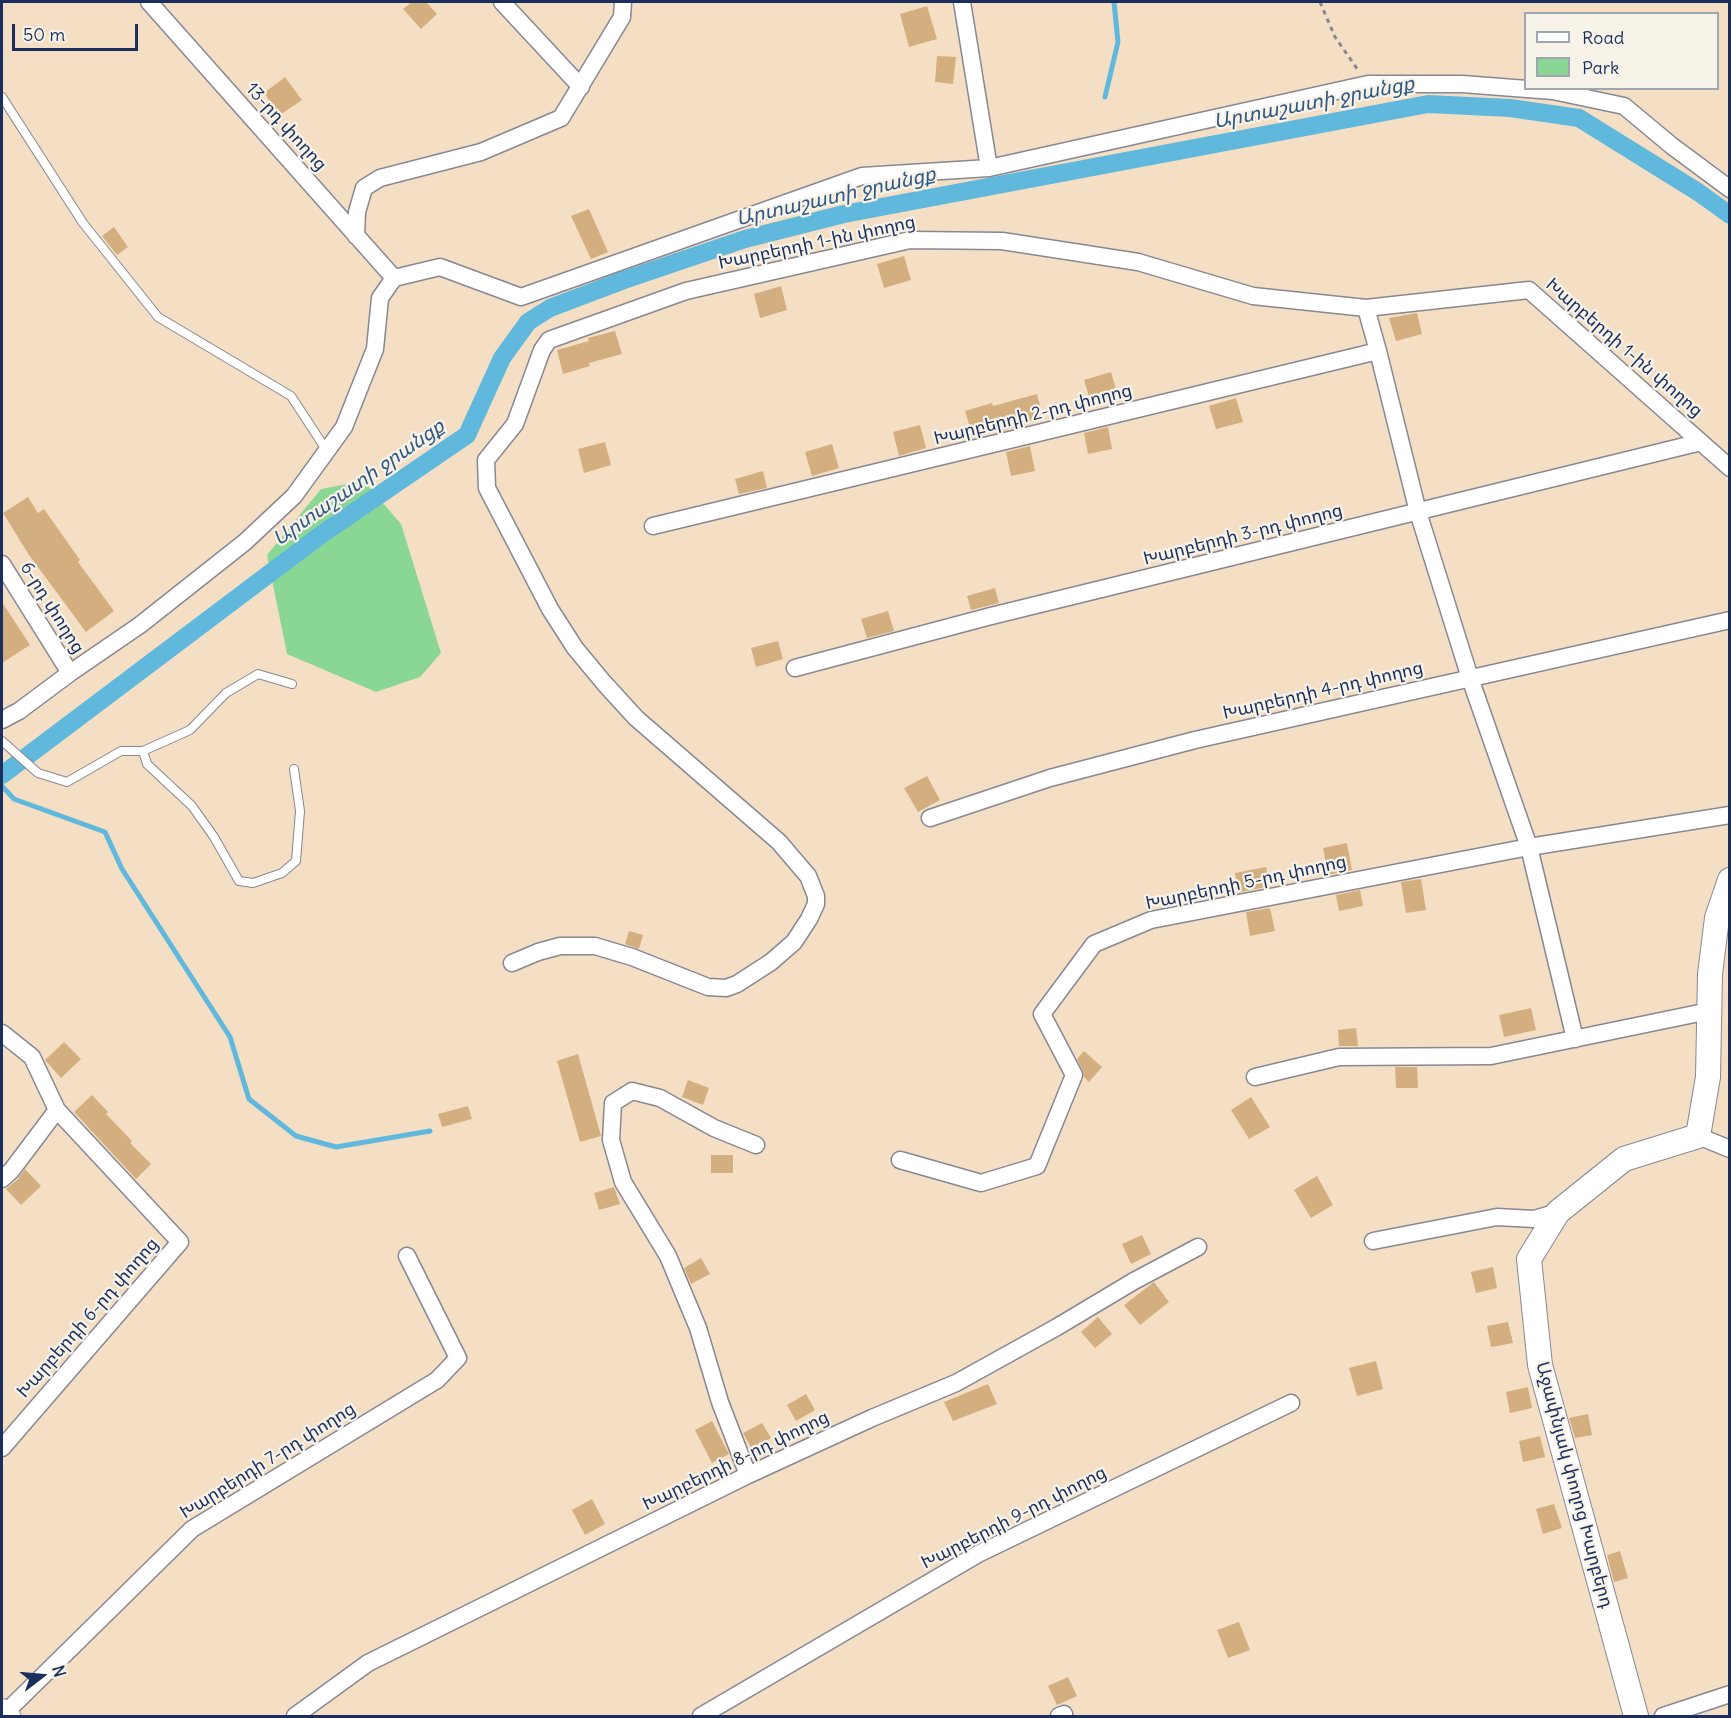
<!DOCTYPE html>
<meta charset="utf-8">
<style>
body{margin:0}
#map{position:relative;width:1731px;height:1718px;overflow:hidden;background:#f4dfc5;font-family:Delius,sans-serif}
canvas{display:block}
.frame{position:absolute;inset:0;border:3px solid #1b2f5e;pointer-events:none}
.legend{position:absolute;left:1524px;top:12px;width:195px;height:78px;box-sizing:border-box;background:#f7f3e8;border:2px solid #9fa5b1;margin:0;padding:8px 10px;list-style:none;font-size:18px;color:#1b2f5e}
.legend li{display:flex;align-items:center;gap:12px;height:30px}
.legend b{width:30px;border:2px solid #9fa5b1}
.north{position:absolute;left:12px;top:1646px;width:60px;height:60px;-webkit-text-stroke:4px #f7f3e8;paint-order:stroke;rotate:74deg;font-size:16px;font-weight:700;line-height:24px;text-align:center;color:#1b2f5e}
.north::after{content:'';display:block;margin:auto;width:21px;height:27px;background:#1b2f5e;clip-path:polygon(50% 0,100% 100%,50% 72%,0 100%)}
.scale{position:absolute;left:12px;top:24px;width:126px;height:27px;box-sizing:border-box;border:3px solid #1b2f5e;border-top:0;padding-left:8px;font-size:18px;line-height:21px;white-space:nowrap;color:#1b2f5e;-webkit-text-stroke:4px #f7f3e8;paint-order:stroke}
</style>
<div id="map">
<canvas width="1731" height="1718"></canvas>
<div class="frame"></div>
<ul class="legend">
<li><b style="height:8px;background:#fff"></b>Road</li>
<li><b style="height:16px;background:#8ad694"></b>Park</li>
</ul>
<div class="north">N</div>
<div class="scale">50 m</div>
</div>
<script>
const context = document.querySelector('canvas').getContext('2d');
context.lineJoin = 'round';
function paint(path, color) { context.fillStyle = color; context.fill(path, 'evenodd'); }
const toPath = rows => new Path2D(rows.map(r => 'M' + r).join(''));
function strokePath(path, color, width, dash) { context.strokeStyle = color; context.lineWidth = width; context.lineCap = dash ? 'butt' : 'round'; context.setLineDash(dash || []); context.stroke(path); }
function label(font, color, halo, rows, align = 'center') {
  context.font = font + ' Delius,"Noto Sans Armenian",sans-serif'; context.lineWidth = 4.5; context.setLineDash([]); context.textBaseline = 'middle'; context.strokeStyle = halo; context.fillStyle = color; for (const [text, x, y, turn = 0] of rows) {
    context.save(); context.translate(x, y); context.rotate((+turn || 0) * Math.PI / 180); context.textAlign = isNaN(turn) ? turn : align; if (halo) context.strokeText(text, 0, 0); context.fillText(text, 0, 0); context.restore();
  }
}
const green = toPath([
 [364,481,401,524,441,653,420,677,376,692,287,654,267,555,321,489]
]);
const stream = toPath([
 [1105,97,1118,42,1114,2],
 [2,786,14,799,105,832,122,869,230,1037,249,1099,296,1136,336,1147,430,1131]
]);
const canal = toPath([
 [2,775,322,534,467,435,502,358,528,322,550,308,624,280,745,239,844,214,1428,104,1510,108,1579,118,1698,192,1730,215]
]);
const building = toPath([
 [412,2,426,2,437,14,421,29,403,9],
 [927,6,937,39,909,47,900,14],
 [937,56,956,57,953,84,935,82],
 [285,77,302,100,280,115,264,93],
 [589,209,608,252,591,259,571,216],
 [114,227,128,247,117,255,102,236],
 [904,256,911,280,884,288,877,264],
 [781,286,787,310,760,318,754,294],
 [1417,313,1422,334,1396,341,1389,318],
 [615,331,622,354,589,363,590,366,563,374,557,350,589,341,588,338],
 [1111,372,1118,396,1091,403,1084,380],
 [1037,394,1043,417,1025,422,1025,425,1001,431,1000,426,972,434,965,411,992,403,993,406],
 [1236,398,1243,422,1216,429,1209,406],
 [920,425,926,448,899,456,893,432],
 [1108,427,1112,449,1088,454,1084,433],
 [605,442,611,465,584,473,578,449],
 [832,444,839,468,812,476,805,452],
 [1030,446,1035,471,1011,476,1006,452],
 [763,471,767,488,739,494,735,479],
 [28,497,38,513,44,509,80,560,78,562,114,611,86,632,29,555,3,513],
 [995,588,999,603,971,610,967,596],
 [2,602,30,645,2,663],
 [888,611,894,631,867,638,861,619],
 [778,641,783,659,756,667,751,648],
 [927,776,940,800,918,812,904,788],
 [1347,843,1352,870,1328,875,1323,848],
 [1266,867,1269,884,1265,885,1266,887,1241,892,1241,889,1238,890,1235,873],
 [1421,879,1426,910,1406,913,1401,882],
 [1360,890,1363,906,1339,911,1336,895],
 [1270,908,1275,931,1250,936,1246,912],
 [629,931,643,935,639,949,625,944],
 [1531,1008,1536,1030,1504,1037,1499,1015],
 [1356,1028,1358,1046,1339,1046,1338,1030],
 [64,1042,81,1059,61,1078,45,1060],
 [1084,1051,1102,1067,1089,1082,1084,1077,1083,1071,1077,1059],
 [578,1054,601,1136,580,1142,557,1061],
 [1395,1067,1417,1067,1418,1088,1396,1088],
 [688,1080,709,1088,703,1105,682,1097],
 [92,1095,108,1112,106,1114,132,1141,130,1143,151,1164,136,1179,74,1112],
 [1251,1097,1270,1127,1249,1139,1231,1110],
 [468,1106,472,1119,442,1127,438,1114],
 [711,1155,733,1155,733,1173,711,1173],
 [25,1169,41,1186,21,1205,6,1189,18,1179],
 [1317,1176,1333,1205,1311,1218,1294,1190],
 [614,1187,620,1204,599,1210,594,1193],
 [1142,1235,1151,1254,1131,1264,1122,1244],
 [701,1258,710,1274,691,1284,684,1268],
 [1493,1267,1497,1288,1476,1293,1471,1272],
 [1154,1282,1169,1302,1140,1325,1124,1305],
 [1098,1317,1112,1334,1095,1348,1081,1332],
 [1508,1322,1513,1343,1491,1347,1487,1326],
 [1376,1361,1383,1389,1357,1396,1349,1368],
 [988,1384,997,1404,953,1421,944,1402],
 [1528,1387,1532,1408,1510,1413,1506,1392],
 [806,1394,815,1410,796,1421,787,1405],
 [1588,1414,1592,1435,1575,1438,1569,1418],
 [712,1421,729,1454,712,1463,695,1430],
 [762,1423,771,1438,752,1449,743,1433],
 [1540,1436,1545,1457,1523,1462,1519,1441],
 [592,1499,605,1524,585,1535,572,1510],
 [1554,1504,1562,1528,1543,1534,1536,1509],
 [1620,1551,1628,1578,1614,1582,1607,1555],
 [1239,1622,1250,1650,1228,1658,1217,1630],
 [1068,1677,1077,1696,1057,1705,1048,1686]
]);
const path = toPath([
 [1320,2,1335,37,1358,70]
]);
const lane = toPath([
 [2,97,83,223,158,317,291,396,327,451],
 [2,741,38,773,67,782,121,751,143,751,190,730,226,693,258,674,292,684],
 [143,751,147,764,192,806,214,837,239,881,253,883,282,873,296,861,300,811,294,769]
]);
const street = toPath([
 [149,2,394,278],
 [502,2,581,87],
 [962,2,989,168],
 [356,236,357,212,364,188,380,178,481,152,561,118,622,17,623,2],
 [1378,351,1418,512,1470,678,1529,847,1575,1039],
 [653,526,1378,351,1366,308],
 [2,564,70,673],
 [795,668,991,616,1701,442],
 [2,720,19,711,70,673,140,625,245,542,294,496,344,427,375,349,380,298,394,278,440,267,521,297,862,176,989,168,1368,84,1462,84,1553,91,1624,106,1672,146,1730,189],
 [930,818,1050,778,1195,740,1730,620],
 [512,963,538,952,560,946,595,946,632,957,708,987,726,988,737,984,771,962,794,942,809,919,816,904,816,896,808,876,779,842,636,718,604,683,575,648,550,609,487,488,486,460,515,424,542,350,549,340,686,291,910,240,1002,241,1138,262,1253,296,1366,308,1529,290,1730,468],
 [2,1033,32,1057,57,1110,180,1242,2,1448],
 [1255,1077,1339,1057,1491,1056,1709,1011],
 [1698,1136,1730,1149],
 [900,1160,981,1183,1037,1166,1074,1075,1042,1014,1094,944,1151,920,1529,847,1730,815],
 [2,1179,11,1171,57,1110],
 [1373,1241,1497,1217,1534,1219,1558,1212],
 [748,1475,720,1402,698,1328,668,1256,623,1182,611,1140,613,1103,632,1091,660,1098,714,1128,756,1145],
 [2,1716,192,1529,437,1380,458,1358,407,1256],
 [295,1716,368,1663,748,1475,872,1418,956,1383,1057,1327,1134,1281,1198,1247],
 [701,1716,978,1554,1291,1403],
 [1059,1716,1064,1714],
 [1663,1716,1730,1694]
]);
const secondary = toPath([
 [2,1711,8,1716],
 [1636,1716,1540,1365,1529,1259,1558,1212,1624,1159,1698,1136,1708,1077,1710,974,1717,918,1730,880]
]);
const streetNames = [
 ["13-րդ փողոց",286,127,48],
 ["Խարբերդի 1-ին փողոց",817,243,-12],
 ["Խարբերդի 1-ին փողոց",1624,348,41],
 ["Խարբերդի 2-րդ փողոց",1033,415,-14],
 ["Խարբերդի 3-րդ փողոց",1243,535,-14],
 ["6-րդ փողոց",52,608,58],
 ["Խարբերդի 4-րդ փողոց",1323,691,-13],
 ["Խարբերդի 5-րդ փողոց",1246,883,-12],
 ["Խարբերդի 6-րդ փողոց",88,1318,-49],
 ["Խարբերդի 7-րդ փողոց",268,1461,-32],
 ["Խարբերդի 8-րդ փողոց",736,1461,-26],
 ["Աջափնյակ փողոց Խարբերդ",1574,1485,75],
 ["Խարբերդի 9-րդ փողոց",1014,1518,-27]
];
const waterNames = [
 ["Արտաշատի ջրանցք",1314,103,-11],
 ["Արտաշատի ջրանցք",836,197,-13],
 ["Արտաշատի ջրանցք",359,483,-35]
];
paint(green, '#8ad694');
strokePath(stream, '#60b8dd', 5);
strokePath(canal, '#60b8dd', 18);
paint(building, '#d3af80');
strokePath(lane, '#888792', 10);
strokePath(street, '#888792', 19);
strokePath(secondary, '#888792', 26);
strokePath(path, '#888792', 3, [4.5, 4.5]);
strokePath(lane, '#fff', 8);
strokePath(street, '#fff', 16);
strokePath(secondary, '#fff', 24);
label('18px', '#1b2f5e', '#f7f3e8', streetNames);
label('italic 20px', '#305884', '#f7f3e8', waterNames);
</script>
